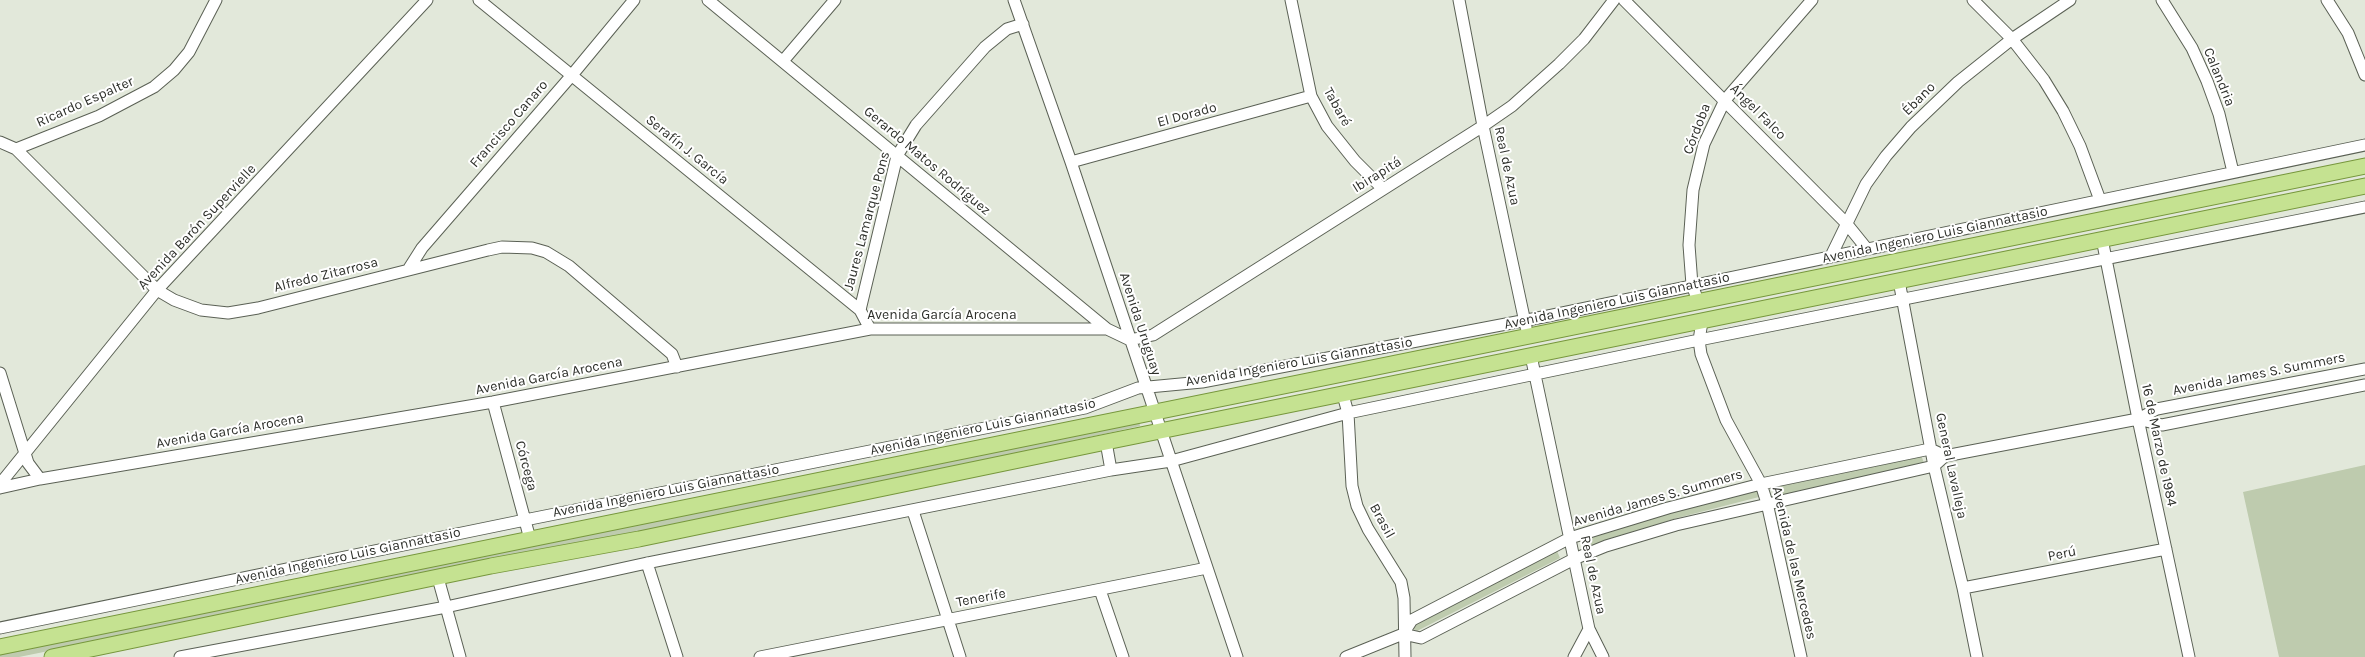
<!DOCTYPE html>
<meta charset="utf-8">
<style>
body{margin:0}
canvas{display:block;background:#e2e8da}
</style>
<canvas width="2365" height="657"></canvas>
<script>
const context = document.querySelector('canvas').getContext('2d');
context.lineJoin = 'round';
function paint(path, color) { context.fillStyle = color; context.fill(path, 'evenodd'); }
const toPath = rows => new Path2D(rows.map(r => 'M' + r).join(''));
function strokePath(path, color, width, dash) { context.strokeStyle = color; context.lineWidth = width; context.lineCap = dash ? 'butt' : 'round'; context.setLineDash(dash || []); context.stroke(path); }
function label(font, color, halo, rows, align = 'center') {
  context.font = font + ' Karla,sans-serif'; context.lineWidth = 4; context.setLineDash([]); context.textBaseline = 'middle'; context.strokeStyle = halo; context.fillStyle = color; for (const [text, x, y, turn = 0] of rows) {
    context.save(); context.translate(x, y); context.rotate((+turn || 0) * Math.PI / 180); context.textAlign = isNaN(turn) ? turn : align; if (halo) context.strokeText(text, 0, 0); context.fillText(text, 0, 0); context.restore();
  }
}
const green = toPath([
 [1139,421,1140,426,893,480,19,657,0,657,0,652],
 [1921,455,1924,463,1778,496,1773,485],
 [2365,465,2365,657,2279,657,2243,492],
 [1757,489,1759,497,1677,518,1588,547,1584,539,1673,512],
 [1557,551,1560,558,1417,631,1413,629,1415,624]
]);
const minor = toPath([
 [479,0,860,310,870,329],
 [708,0,1107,329,1130,340,1153,335,1483,126,1512,106,1559,64,1584,39,1614,0],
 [1014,0,1071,162,1237,657],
 [1291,0,1311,96,1327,126,1355,161,1383,189],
 [1459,0,1483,126,1526,327],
 [1624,0,1846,223,1867,249],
 [1973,0,2012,39,2044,80,2063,111,2080,146,2100,200],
 [2162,0,2192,48,2207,81,2219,114,2233,172],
 [2327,0,2348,33,2365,75],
 [783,61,835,0],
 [0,142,16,149,157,290,174,300,201,310,228,313,258,308,488,250,502,247,532,248,546,252,569,266,672,354,677,367],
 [16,149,99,116,154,87,174,70,189,52,216,0],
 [1071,162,1311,96],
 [2102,239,2138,419,2189,657],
 [1831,256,1866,184,1886,156,1911,127,1958,82,2012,39,2070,0],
 [408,270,422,248,572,75,634,0],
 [1899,281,1934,466,1963,588,1977,657],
 [1698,301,1692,285,1689,245,1693,190,1704,144,1725,100,1812,0],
 [860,310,897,156,916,125,985,47,1007,29,1023,24],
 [1702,322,1699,340,1701,354,1726,420,1761,484,1767,503,1801,657],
 [1531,356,1589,629,1603,657],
 [0,373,28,463,40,479],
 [1343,395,1348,413,1352,486,1357,506,1368,529,1401,582,1404,598,1405,657],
 [493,402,530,539],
 [2138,419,2162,425,2365,385],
 [1106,442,1111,470],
 [0,484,157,290,427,0],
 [0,488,40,479,493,402,870,329,1107,329],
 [913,511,960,657],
 [647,563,677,657],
 [438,578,460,657],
 [1963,588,2166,549],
 [1100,590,1123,657],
 [0,628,525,520,1085,408,1138,388,1202,382,1548,316,2365,145],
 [1403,634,1412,620,1570,538,1599,529,1668,508,1761,484,1930,449,1945,456],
 [180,657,446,607,647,563,1111,470,1171,461,1348,413,1699,340,2365,207],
 [760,657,1207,568],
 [1346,657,1403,634,1421,638,1574,559,1606,546,1676,525,1934,466,1945,456,2138,419,2157,409,2365,369],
 [1574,657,1589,629]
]);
const major = toPath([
 [0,647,2365,166],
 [52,657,491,566,639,539,1106,442,2365,186]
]);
const streetNames = [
 ["Calandria",2219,77,68],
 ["Ébano",1919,99,-45],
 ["Ricardo Espalter",85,102,-24],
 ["Tabaré",1337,107,61],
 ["Ángel Falco",1758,112,45],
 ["El Dorado",1187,115,-15],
 ["Francisco Canaro",509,124,-49],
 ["Córdoba",1697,129,-69],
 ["Serafín J. García",687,150,39],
 ["Gerardo Matos Rodríguez",927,161,40],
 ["Real de Azua",1507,166,78],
 ["Ibirapitá",1377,175,-32],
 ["Jaures Lamarque Pons",867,221,-75],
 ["Avenida Barón Supervielle",197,227,-47],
 ["Avenida Ingeniero Luis Giannattasio",1935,235,-12],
 ["Alfredo Zitarrosa",326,275,-14],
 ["Avenida Ingeniero Luis Giannattasio",1617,301,-12],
 ["Avenida García Arocena",942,315],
 ["Avenida Uruguay",1140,324,72],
 ["Avenida Ingeniero Luis Giannattasio",1299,362,-10],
 ["Avenida James S. Summers",2259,374,-11],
 ["Avenida García Arocena",549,376,-11],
 ["Avenida Ingeniero Luis Giannattasio",983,427,-12],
 ["Avenida García Arocena",230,431,-10],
 ["16 de Marzo de 1984",2159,445,78],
 ["Córcega",526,466,75],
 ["General Lavalleja",1951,466,78],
 ["Avenida Ingeniero Luis Giannattasio",666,491,-11],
 ["Avenida James S. Summers",1658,498,-16],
 ["Brasil",1382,521,61],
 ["Perú",2062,554,-11],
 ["Avenida Ingeniero Luis Giannattasio",348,556,-12],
 ["Avenida de las Mercedes",1794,563,77],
 ["Real de Azua",1593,575,78],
 ["Tenerife",981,598,-11]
];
paint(green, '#becbae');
strokePath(minor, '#5b6155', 13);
strokePath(major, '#77973d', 17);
strokePath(minor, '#fff', 11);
strokePath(major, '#c5e291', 15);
label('14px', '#2e302b', '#fff', streetNames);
</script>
